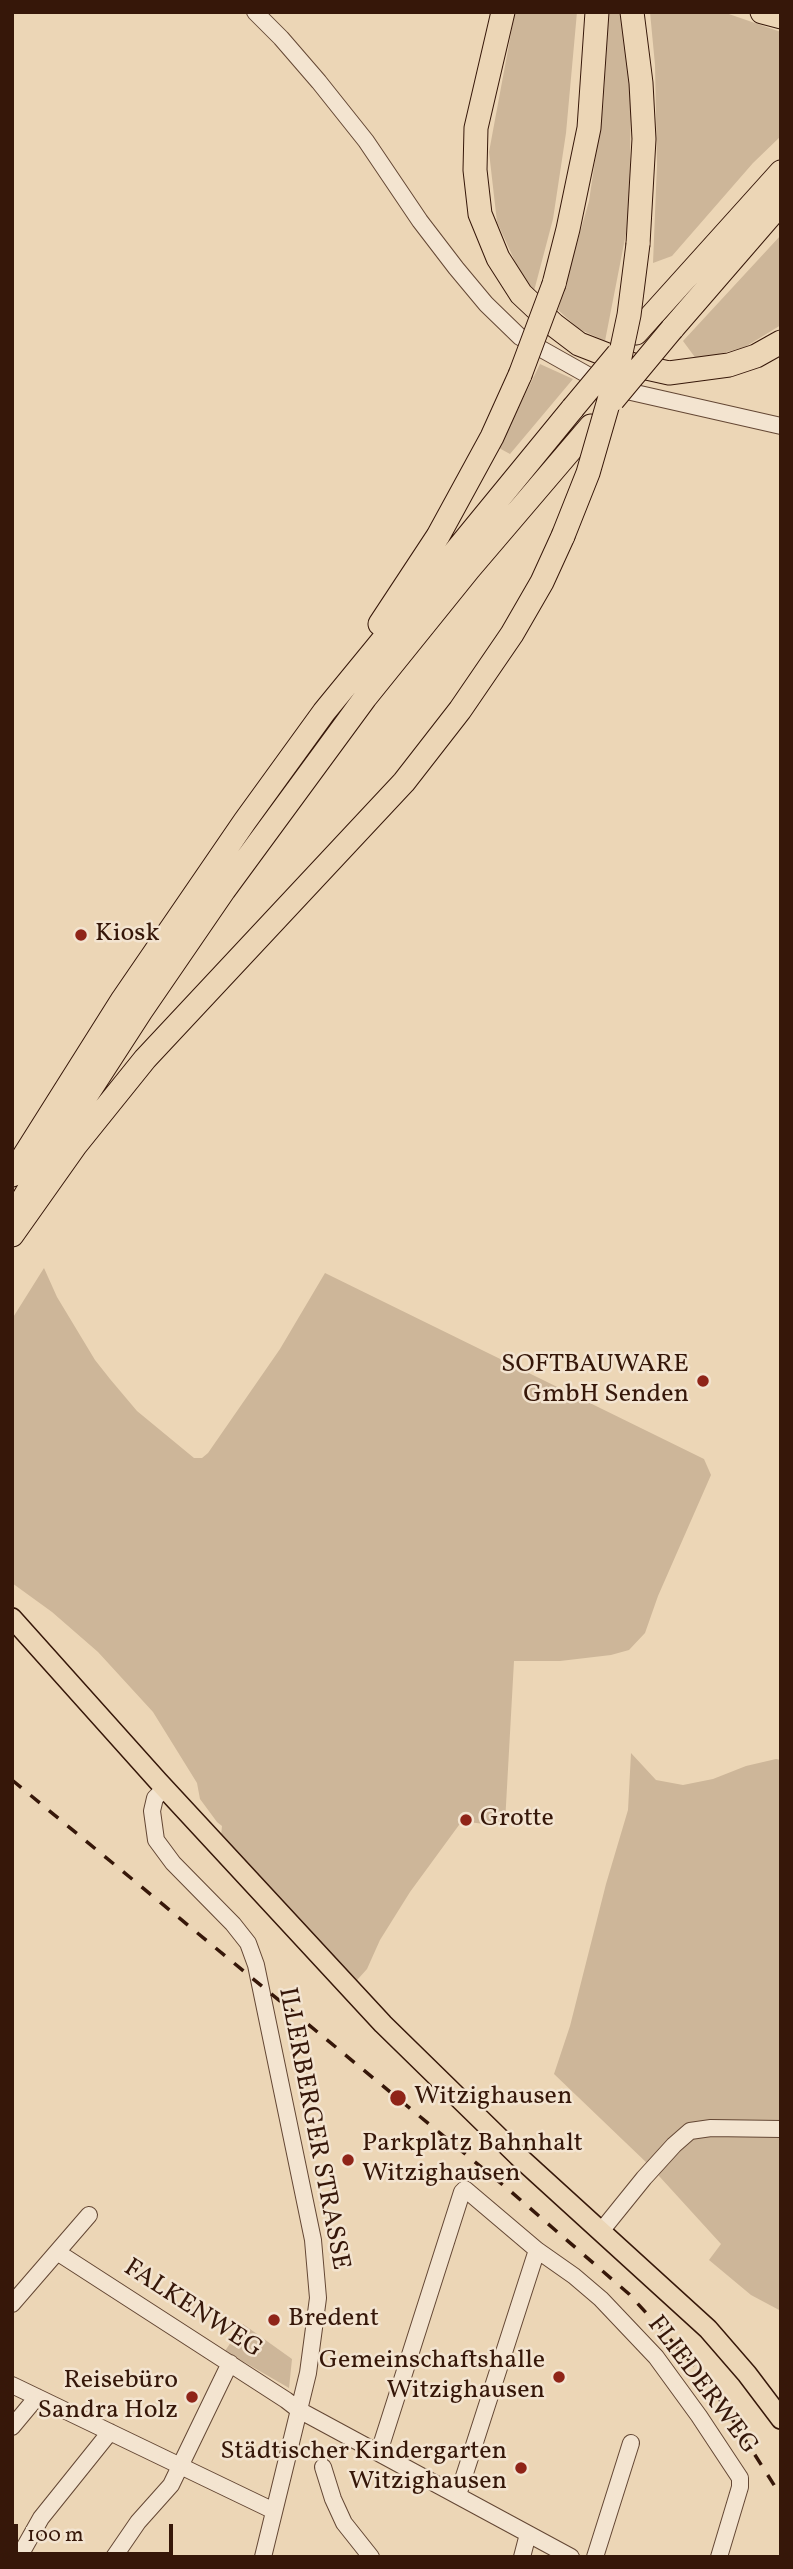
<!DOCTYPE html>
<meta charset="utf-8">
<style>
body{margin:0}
#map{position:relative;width:793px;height:2569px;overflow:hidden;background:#ecd6b6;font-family:Vollkorn,serif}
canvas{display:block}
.frame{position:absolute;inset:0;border:14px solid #361709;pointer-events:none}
.scale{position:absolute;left:14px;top:2524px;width:159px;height:32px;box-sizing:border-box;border:4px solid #361709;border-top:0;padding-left:9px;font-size:21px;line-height:24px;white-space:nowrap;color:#361709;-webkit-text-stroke:5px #f3e4d0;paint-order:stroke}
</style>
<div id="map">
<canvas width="793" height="2569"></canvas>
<div class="frame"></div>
<div class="scale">100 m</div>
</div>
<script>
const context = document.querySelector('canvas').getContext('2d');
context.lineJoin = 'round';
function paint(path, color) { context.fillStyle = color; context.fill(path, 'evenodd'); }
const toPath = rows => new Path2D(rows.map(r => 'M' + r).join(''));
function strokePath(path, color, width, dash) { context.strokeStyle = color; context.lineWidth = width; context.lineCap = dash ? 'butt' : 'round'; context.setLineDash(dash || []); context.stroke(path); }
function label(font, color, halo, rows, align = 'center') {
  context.font = font + ' Vollkorn,serif'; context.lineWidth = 5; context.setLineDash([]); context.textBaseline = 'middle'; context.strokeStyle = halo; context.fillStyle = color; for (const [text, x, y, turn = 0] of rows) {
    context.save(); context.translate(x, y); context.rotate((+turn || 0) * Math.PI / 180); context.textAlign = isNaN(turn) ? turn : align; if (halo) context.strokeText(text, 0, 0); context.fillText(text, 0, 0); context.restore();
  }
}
const green = toPath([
 [515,12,577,12,566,133,553,219,534,291,517,266,497,222,489,152],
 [609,12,623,12,631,98,629,218,605,341,579,329,558,310,589,201,603,107],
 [650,12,723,12,781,32,781,136,753,163,672,256,653,263,657,164,655,65],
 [781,235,781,325,745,347,697,360,683,341],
 [540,364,573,379,510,454,499,448],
 [44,1268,57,1297,95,1360,110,1379,137,1411,194,1458,202,1458,208,1453,280,1349,325,1273,704,1459,711,1475,658,1596,645,1633,629,1650,611,1655,560,1661,514,1661,505,1823,501,1826,468,1822,459,1825,410,1892,380,1940,367,1969,350,1988,220,1846,222,1826,217,1822,200,1799,197,1783,153,1712,98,1652,52,1612,12,1583,12,1319],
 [631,1753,656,1780,683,1785,713,1779,746,1766,776,1759,781,1760,781,2311,751,2295,709,2260,721,2244,649,2165,554,2074,570,2026,606,1884,628,1810],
 [243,2324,292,2359,289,2388,225,2351]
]);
const minor = toPath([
 [255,12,281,38,319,82,366,141,420,221,456,268,486,304,520,337,609,387,781,426],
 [165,1788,155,1798,152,1811,156,1840,173,1863,233,1924,248,1943,256,1965,313,2240,318,2298,308,2373,263,2557],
 [602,2230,644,2178,674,2145,690,2131,711,2128,781,2129],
 [57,2252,286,2400,299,2410,571,2557],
 [12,2304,89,2215],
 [12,2385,274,2511],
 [12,2427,37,2397],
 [379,2452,462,2192,465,2189,537,2250,574,2276,601,2299,656,2357,699,2416,740,2478,740,2487,719,2557],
 [323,2467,333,2499,344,2523,371,2557],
 [458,2495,537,2250],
 [19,2557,41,2518,110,2432],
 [114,2557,138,2522,171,2485,230,2363],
 [522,2557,528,2534],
 [595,2557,631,2443]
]);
const major = toPath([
 [12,1618,158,1781,383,2024,518,2156,708,2329,747,2374,781,2419]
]);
const highway = toPath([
 [503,12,476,128,475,170,480,214,498,258,521,294,554,325,579,344,633,365,669,373,729,365,756,356,781,342],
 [632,12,641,83,644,139,638,244],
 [762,12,781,17],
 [554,284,568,229,589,128,597,12],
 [672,329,781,203],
 [636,333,781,172],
 [380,624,438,536,492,437,520,375],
 [12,1175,123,999,245,821,324,712,573,408],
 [12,1218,62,1133,141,1011,224,890,365,698,469,569,591,426],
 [12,1235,75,1146,145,1059,404,782,460,710,512,634,542,582,563,536]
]);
const rail = toPath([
 [12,1780,509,2190,629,2294,708,2381,781,2496]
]);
const highwayBridge = toPath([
 [520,375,554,284],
 [613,400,672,329],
 [573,408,618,354],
 [563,536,588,473,616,376,629,315,638,244]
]);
const markers = [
 [81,935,7,"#8f2418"],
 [703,1381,7,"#8f2418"],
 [466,1820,7,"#8f2418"],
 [398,2098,9,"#8f2418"],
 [348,2160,7,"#8f2418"],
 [274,2320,7,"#8f2418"],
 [559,2377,7,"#8f2418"],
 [192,2397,7,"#8f2418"],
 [521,2468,7,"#8f2418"]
];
const poiNames = [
 ["Kiosk",95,935],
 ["SOFTBAUWARE",689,1366,"right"],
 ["GmbH Senden",689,1396,"right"],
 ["Grotte",480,1820],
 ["Witzighausen",414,2098],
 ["Parkplatz Bahnhalt",362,2145],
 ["Witzighausen",362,2175],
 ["Bredent",288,2320],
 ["Gemeinschaftshalle",545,2362,"right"],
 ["Witzighausen",545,2392,"right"],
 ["Reisebüro",178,2382,"right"],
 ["Sandra Holz",178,2412,"right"],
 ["Städtischer Kindergarten",507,2453,"right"],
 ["Witzighausen",507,2483,"right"]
];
const streetNames = [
 ["ILLERBERGER STRASSE",312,2129,79],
 ["FALKENWEG",192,2310,33],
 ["FLIEDERWEG",701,2386,53]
];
paint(green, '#cdb699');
strokePath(minor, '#644734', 18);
strokePath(major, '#361709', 22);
strokePath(highway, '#361709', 25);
strokePath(minor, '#f3e4d0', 16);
strokePath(major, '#ecd6b6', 19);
strokePath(highway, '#ecd6b6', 23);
strokePath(rail, '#361709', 3.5, [12, 12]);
strokePath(highwayBridge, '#361709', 25, []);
strokePath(highwayBridge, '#ecd6b6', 23);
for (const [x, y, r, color] of markers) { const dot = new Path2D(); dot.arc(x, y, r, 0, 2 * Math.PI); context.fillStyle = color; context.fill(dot); strokePath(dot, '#f3e4d0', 2.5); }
label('26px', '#361709', '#f3e4d0', poiNames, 'left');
label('26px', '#361709', '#f3e4d0', streetNames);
</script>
